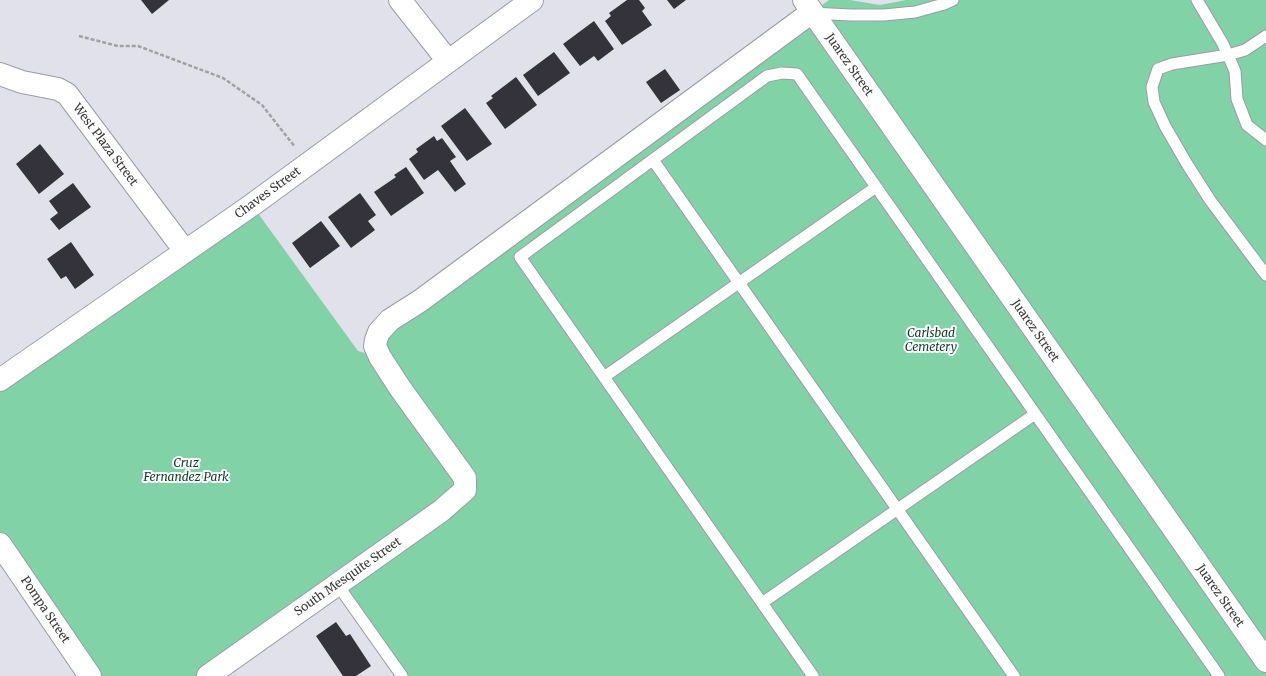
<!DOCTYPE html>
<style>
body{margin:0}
canvas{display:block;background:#e1e1eb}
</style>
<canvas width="1266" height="676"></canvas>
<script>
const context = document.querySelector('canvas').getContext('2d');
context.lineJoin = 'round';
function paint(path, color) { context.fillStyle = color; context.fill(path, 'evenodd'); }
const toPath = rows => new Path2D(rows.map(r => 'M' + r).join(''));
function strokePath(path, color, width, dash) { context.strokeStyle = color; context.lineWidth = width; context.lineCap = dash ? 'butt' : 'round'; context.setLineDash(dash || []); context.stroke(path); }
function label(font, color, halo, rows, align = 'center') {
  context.font = font + ' Merriweather,serif'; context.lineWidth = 4; context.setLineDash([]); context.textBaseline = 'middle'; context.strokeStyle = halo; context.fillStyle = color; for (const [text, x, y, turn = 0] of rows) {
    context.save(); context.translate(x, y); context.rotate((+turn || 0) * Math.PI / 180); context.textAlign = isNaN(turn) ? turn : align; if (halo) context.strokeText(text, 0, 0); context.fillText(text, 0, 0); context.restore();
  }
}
const green = toPath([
 [829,0,850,0,880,5,906,0,1266,0,1266,676,402,676,337,584,208,676,90,676,0,544,0,380,252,205,358,351,380,357,375,346,420,301]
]);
const building = toPath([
 [141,0,169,0,152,14],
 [627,0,639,0,645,8,642,11,652,25,622,45,605,21,611,16,609,13],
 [667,0,686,0,674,9],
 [594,21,614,49,598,61,594,56,580,66,563,44],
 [554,52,570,73,538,96,523,75],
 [665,69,680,90,661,103,646,82],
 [516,77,537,105,505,129,486,103,493,98,491,96],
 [465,108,492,144,467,161,441,126],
 [434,136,437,141,442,138,456,157,450,161,466,184,455,192,438,170,424,180,409,159,418,152,416,149],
 [40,144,64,174,39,194,16,164],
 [406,167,424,193,391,216,374,192,396,177,394,175],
 [73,183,91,207,59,230,50,219,58,213,49,201],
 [360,193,376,215,368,221,375,230,351,248,328,217],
 [321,221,340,246,310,268,292,243],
 [71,242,94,275,75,289,66,276,61,279,47,259],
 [336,622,346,636,350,634,371,666,356,676,343,676,316,636]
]);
const path = toPath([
 [79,36,118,46,138,46,223,78,262,105,295,147]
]);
const service = toPath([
 [1197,0,1223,44,1235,71,1237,99,1247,125,1266,140],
 [812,13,851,15,884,15,915,12,944,4,953,0],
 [1266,36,1245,50,1228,55,1172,64,1158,69,1152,87,1154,102,1165,126,1187,164,1210,200,1266,275],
 [653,160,1014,676],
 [604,377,876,187],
 [337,584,402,676],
 [762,603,1035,414],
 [813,676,520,257,767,76,782,73,797,74,1219,676]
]);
const minor = toPath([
 [400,0,448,61],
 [804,0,1266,661],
 [0,74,22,82,58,89,67,94,185,251],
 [0,380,252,205,532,0],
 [0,544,90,676],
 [208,676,441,511,465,490,465,478,400,388,380,357,375,346,376,340,379,332,390,320,420,301,812,12]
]);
const streetNames = [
 ["Juarez Street",849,65,55],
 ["West Plaza Street",105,145,53],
 ["Chaves Street",268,193,-36],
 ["Juarez Street",1035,331,55],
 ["South Mesquite Street",348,577,-35],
 ["Juarez Street",1220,596,55],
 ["Pompa Street",45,610,56]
];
const parkNames = [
 ["Carlsbad",931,334],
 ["Cemetery",931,348],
 ["Cruz",186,464],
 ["Fernandez Park",186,478]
];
paint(green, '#82d2a7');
paint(building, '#34333b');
strokePath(service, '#9d9ca6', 13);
strokePath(minor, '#9d9ca6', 24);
strokePath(path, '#a0a0a8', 2.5, [4, 2]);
strokePath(service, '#fff', 11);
strokePath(minor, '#fff', 22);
label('12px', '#39393d', '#fff', streetNames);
label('italic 12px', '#113e29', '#fff', parkNames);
</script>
